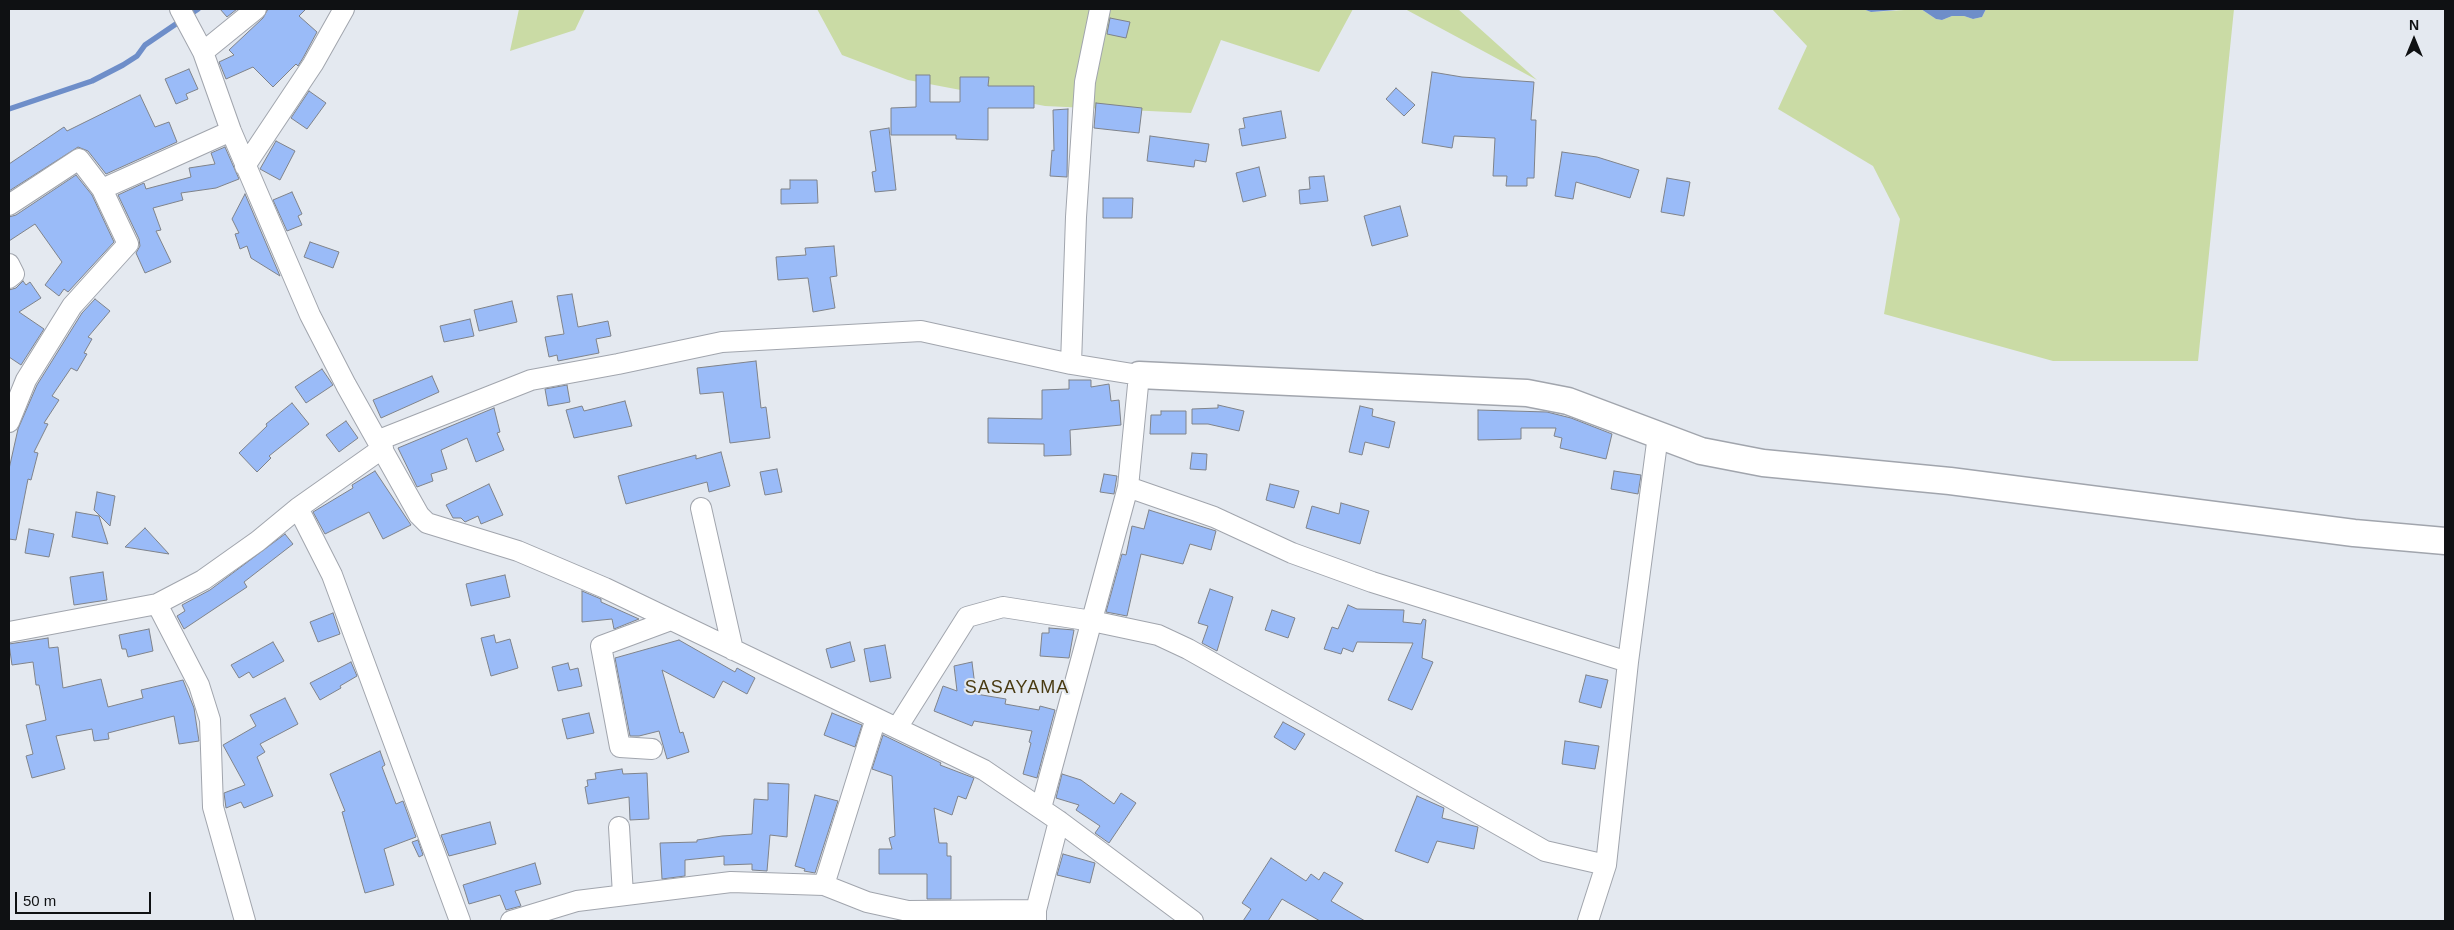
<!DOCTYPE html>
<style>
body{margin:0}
#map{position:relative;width:2454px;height:930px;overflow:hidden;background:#e4e9f0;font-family:Helvetica,sans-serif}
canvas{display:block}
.frame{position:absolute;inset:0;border:10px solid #0f1113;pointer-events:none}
.north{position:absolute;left:2389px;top:15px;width:50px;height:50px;-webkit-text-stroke:4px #e4e9f0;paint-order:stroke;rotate:0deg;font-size:14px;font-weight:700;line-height:20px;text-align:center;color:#0f1113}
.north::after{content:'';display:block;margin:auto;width:18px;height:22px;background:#0f1113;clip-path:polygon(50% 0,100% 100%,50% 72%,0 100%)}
.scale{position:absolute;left:15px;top:892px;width:136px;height:22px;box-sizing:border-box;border:2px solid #0f1113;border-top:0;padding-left:6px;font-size:15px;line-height:18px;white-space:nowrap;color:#0f1113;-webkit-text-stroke:4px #e4e9f0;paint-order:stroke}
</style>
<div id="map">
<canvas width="2454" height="930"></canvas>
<div class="frame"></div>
<div class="north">N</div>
<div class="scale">50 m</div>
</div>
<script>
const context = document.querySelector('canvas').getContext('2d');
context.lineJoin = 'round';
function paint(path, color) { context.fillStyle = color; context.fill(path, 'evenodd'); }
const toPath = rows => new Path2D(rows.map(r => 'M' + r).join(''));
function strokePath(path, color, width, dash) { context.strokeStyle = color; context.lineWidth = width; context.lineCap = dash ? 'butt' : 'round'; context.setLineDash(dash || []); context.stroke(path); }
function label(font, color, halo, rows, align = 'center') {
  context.font = font + ' Helvetica,sans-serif'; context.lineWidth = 4; context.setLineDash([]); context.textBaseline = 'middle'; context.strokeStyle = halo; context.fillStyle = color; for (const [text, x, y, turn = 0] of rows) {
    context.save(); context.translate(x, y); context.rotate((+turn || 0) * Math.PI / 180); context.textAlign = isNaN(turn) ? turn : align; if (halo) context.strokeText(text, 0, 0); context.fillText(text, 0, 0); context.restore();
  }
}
const green = toPath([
 [519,9,585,9,575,30,510,51],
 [817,9,1353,9,1319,72,1221,40,1191,113,1045,106,908,80,842,55],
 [1405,9,1458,9,1537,80],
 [1772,9,1863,9,1871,12,1921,9,1936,19,1942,20,1952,16,1964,16,1973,19,1982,17,1986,9,2234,9,2198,361,2053,361,1884,314,1900,219,1873,166,1778,109,1807,46]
]);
const water = toPath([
 [1863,9,1909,9,1871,12],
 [1921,9,1986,9,1982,17,1973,19,1964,16,1952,16,1942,20,1936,19]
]);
const stream = toPath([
 [9,109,92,81,123,65,137,56,145,45,198,9]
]);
const building = toPath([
 [220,9,237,9,227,17,220,9],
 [268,9,306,9,299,16,317,32,303,58,298,66,296,64,273,87,253,67,226,79,219,62,234,55,229,50,263,18,268,9],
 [1110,18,1130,22,1126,38,1107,34,1110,18],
 [189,69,198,89,186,94,188,99,176,104,165,79,189,69],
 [1432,72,1462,77,1534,82,1531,120,1536,120,1534,178,1527,178,1527,186,1506,186,1507,176,1493,176,1495,138,1454,136,1452,148,1422,143,1432,72],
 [916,75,930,75,930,102,960,102,960,77,989,77,988,86,1034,86,1034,108,988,108,988,140,956,139,956,135,891,135,891,108,916,107,916,75],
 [1396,88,1415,105,1404,116,1386,99,1396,88],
 [309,91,326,103,307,129,291,118,309,91],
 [140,95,155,127,169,122,177,142,106,174,88,151,78,147,9,191,9,164,64,127,67,131,140,95],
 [1096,103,1142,108,1139,133,1094,128,1096,103],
 [1068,109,1067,177,1050,176,1052,150,1054,151,1053,110,1068,109],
 [1281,111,1286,138,1242,146,1239,129,1245,128,1243,118,1281,111],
 [889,128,896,190,875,192,872,172,876,171,870,131,889,128],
 [1150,136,1209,144,1206,162,1195,160,1194,167,1147,161,1150,136],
 [276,141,295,151,280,180,260,169,276,141],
 [225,147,239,179,216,188,181,193,183,200,153,208,161,230,156,231,171,262,145,273,136,253,140,246,139,239,118,195,144,183,146,189,191,177,189,168,215,164,211,153,225,147],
 [1562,152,1597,157,1639,170,1630,198,1576,182,1573,199,1555,196,1562,152],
 [1259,167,1266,196,1243,202,1236,173,1259,167],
 [76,175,92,195,114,242,68,292,64,289,59,296,45,285,62,262,35,224,9,241,9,217,16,215,76,175],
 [1324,176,1328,201,1300,204,1299,190,1310,189,1309,177,1324,176],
 [1667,178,1690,182,1684,216,1661,212,1667,178],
 [790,180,817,180,818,203,781,204,781,189,790,189,790,180],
 [292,192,302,214,298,216,302,225,287,231,273,200,292,192],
 [245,194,280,276,251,258,247,246,240,249,235,234,239,233,232,219,245,194],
 [1103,198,1133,198,1132,218,1103,218,1103,198],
 [1400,206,1408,236,1372,246,1364,216,1400,206],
 [310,242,339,252,333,268,304,257,310,242],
 [834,246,837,276,830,277,835,308,813,312,808,278,778,280,776,257,806,255,805,248,834,246],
 [23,281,26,285,30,282,41,298,19,312,44,329,21,365,9,357,9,290,16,288,23,281],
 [572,294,578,327,608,321,611,336,596,339,599,353,558,361,557,355,549,357,545,337,564,334,557,296,572,294],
 [95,299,110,311,88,337,92,339,84,353,87,354,77,371,71,368,52,396,59,400,44,423,48,424,34,452,38,453,31,480,28,479,16,540,9,539,9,469,18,429,37,385,82,313,95,299],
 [512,301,517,322,479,331,474,310,512,301],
 [470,319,474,336,444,342,440,326,470,319],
 [756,361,761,408,766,407,770,438,730,443,723,392,700,394,697,368,756,361],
 [322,369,333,385,306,403,295,387,322,369],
 [432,376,439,392,381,418,373,400,432,376],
 [1069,380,1091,380,1091,387,1109,384,1111,401,1119,400,1121,425,1070,430,1071,455,1044,456,1044,444,988,443,988,418,1042,419,1042,390,1069,389,1069,380],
 [567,385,570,402,548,406,545,389,567,385],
 [625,401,632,426,574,438,566,410,582,406,584,411,625,401],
 [292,403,309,424,269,456,271,458,257,472,239,453,267,426,266,424,292,403],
 [1218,405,1244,411,1239,431,1208,424,1192,424,1192,409,1218,408,1218,405],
 [1360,406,1373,409,1372,416,1395,422,1389,448,1365,442,1362,455,1349,452,1360,406],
 [494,408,500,432,497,433,504,450,476,462,467,438,441,450,447,469,431,474,433,481,417,487,398,448,494,408],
 [1478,410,1547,412,1571,418,1612,434,1606,459,1560,448,1562,438,1554,436,1556,428,1521,428,1521,439,1478,440,1478,410],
 [1161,411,1186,411,1186,434,1150,434,1151,415,1161,415,1161,411],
 [346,421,358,438,339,452,326,435,346,421],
 [721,452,730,486,709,492,707,482,626,504,618,476,696,455,696,459,721,452],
 [1192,453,1207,454,1206,470,1190,469,1192,453],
 [777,469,782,492,765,495,760,472,777,469],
 [375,471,411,525,383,539,369,512,325,534,313,512,353,488,352,485,375,471],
 [1614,471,1641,475,1638,494,1611,489,1614,471],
 [1104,474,1117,476,1114,494,1100,492,1104,474],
 [489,484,503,515,481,524,478,516,465,522,461,518,453,518,446,505,489,484],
 [1270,484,1299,491,1294,508,1266,500,1270,484],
 [97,492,115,496,110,526,94,510,97,492],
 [1341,503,1369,511,1360,544,1306,528,1312,506,1339,514,1341,503],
 [1149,510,1216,531,1211,550,1190,544,1183,564,1141,554,1127,616,1106,612,1122,554,1126,555,1132,526,1144,529,1149,510],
 [76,512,99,516,108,544,72,537,76,512],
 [145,528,169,554,125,547,145,528],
 [29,529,54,534,49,557,25,553,29,529],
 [285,534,293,544,244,582,247,587,184,629,177,616,185,611,182,605,210,590,285,534],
 [103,572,107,600,74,605,70,577,103,572],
 [505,575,510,597,471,606,466,584,505,575],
 [1210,589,1233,597,1217,651,1202,643,1208,626,1198,623,1210,589],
 [582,591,601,599,601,602,639,619,614,629,612,619,582,622,582,591],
 [1348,605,1357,609,1404,610,1403,622,1421,624,1423,619,1426,620,1422,658,1433,662,1412,710,1388,700,1413,643,1357,642,1353,652,1343,648,1341,654,1324,649,1332,627,1338,629,1348,605],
 [1272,610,1295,618,1288,638,1265,630,1272,610],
 [333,613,340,634,318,642,310,622,333,613],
 [1049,628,1074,630,1069,658,1040,656,1042,633,1049,633,1049,628],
 [149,629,153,651,128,657,126,649,122,649,119,635,149,629],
 [494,635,496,643,510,639,518,668,491,676,481,638,494,635],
 [48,638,49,648,58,647,63,688,101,679,108,707,143,698,141,690,183,680,194,708,199,741,179,744,174,716,108,733,109,739,94,741,92,729,56,736,65,769,32,778,26,756,33,754,26,725,46,720,39,685,36,685,33,662,12,665,9,644,48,638],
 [679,640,735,672,737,668,755,678,747,694,723,681,714,698,662,670,680,733,683,732,689,752,667,759,659,731,639,736,630,736,615,658,679,640],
 [273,642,284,661,253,678,249,672,239,678,231,665,273,642],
 [850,642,855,661,831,668,826,649,850,642],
 [885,645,891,678,870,682,864,649,885,645],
 [351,662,357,676,340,686,341,688,320,700,310,683,351,662],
 [972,662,976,694,1006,699,1005,704,1039,710,1040,706,1055,710,1037,778,1023,774,1031,743,1029,742,1032,731,974,721,972,726,934,711,943,686,957,691,954,666,972,662],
 [568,663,570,670,578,668,582,686,558,691,552,667,568,663],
 [1586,675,1608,680,1601,708,1579,702,1586,675],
 [285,698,298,724,260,744,265,752,257,757,273,796,244,808,241,802,226,808,224,793,245,785,223,745,256,726,250,715,285,698],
 [589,713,594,733,567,739,562,719,589,713],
 [832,713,862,725,855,747,824,735,832,713],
 [1283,722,1305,734,1295,750,1274,737,1283,722],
 [883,735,941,763,940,765,974,778,966,799,958,796,952,815,934,808,939,843,947,843,947,856,951,856,951,899,927,899,927,874,879,874,879,849,892,849,889,838,895,836,892,776,872,769,883,735],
 [1565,741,1599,746,1595,769,1562,764,1565,741],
 [380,751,385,765,382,767,396,804,403,801,416,837,384,849,394,885,365,893,342,812,345,811,330,774,380,751],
 [622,769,623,774,647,773,649,819,630,820,629,797,588,804,585,787,588,786,587,780,596,779,595,773,622,769],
 [1062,774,1081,780,1114,804,1121,793,1136,803,1109,843,1095,833,1100,826,1076,810,1079,805,1056,798,1062,774],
 [768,783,789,784,787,837,770,835,767,871,752,870,752,864,724,865,724,856,685,860,685,876,662,879,660,843,697,842,697,840,722,836,752,834,754,799,768,800,768,783],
 [815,795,838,801,815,873,804,871,805,869,795,866,815,795],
 [1417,796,1444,808,1442,818,1478,827,1474,849,1437,841,1428,863,1395,851,1417,796],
 [490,822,496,844,449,856,441,835,490,822],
 [418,840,423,855,419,857,412,842,418,840],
 [1063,854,1095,863,1090,883,1057,875,1063,854],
 [1271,858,1306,881,1311,874,1319,880,1324,872,1343,883,1331,901,1365,921,1320,921,1282,899,1268,921,1243,921,1251,909,1242,903,1271,858],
 [535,863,541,884,515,891,521,906,506,910,500,895,469,904,463,885,535,863]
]);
const minor = toPath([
 [180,9,203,52,231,131,310,315,346,385,419,515,427,523,518,551,605,588,984,770,1059,821,1193,921],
 [203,52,256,9],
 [245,166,313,64,344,9],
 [102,189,231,131],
 [9,205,79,159,102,189,128,244,72,306,26,380,9,422],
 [9,264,14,274,9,278],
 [1071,364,1076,217,1085,82,1100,9],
 [379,440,531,380,618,364,722,342,921,331,1071,364,1139,375,1128,487,1041,808],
 [1128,487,1214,517,1292,553,1372,582,1628,662],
 [298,508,332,575,460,921],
 [701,508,733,650],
 [157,604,199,685,210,720,213,807,245,921],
 [9,632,157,604,203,580,258,541,298,508,383,448],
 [897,728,967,617,1003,607,1092,621,1158,635,1188,649,1545,851,1606,865],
 [652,749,620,747,601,646,671,620],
 [619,827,623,895],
 [824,885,876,718],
 [511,921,577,901,731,882,824,885,867,902,908,911,1036,910],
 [1036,921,1036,910,1059,821],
 [1588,921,1606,865,1628,662,1658,435]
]);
const tertiary = toPath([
 [1139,375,1527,393,1568,401,1701,451,1763,463,1950,481,2354,533,2445,541]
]);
const neighbourhoodNames = [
 ["SASAYAMA",1017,688]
];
paint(green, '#cadba5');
paint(water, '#6e8ec9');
strokePath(stream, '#6e8ec9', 5.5);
paint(building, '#9abbf8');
strokePath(building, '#7f838a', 1);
strokePath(minor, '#a1a5ad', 22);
strokePath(tertiary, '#a1a5ad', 29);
strokePath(minor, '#fff', 20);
strokePath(tertiary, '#fff', 26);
context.letterSpacing = '1px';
label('18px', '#493a11', '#e4e9f0', neighbourhoodNames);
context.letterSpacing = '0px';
</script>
